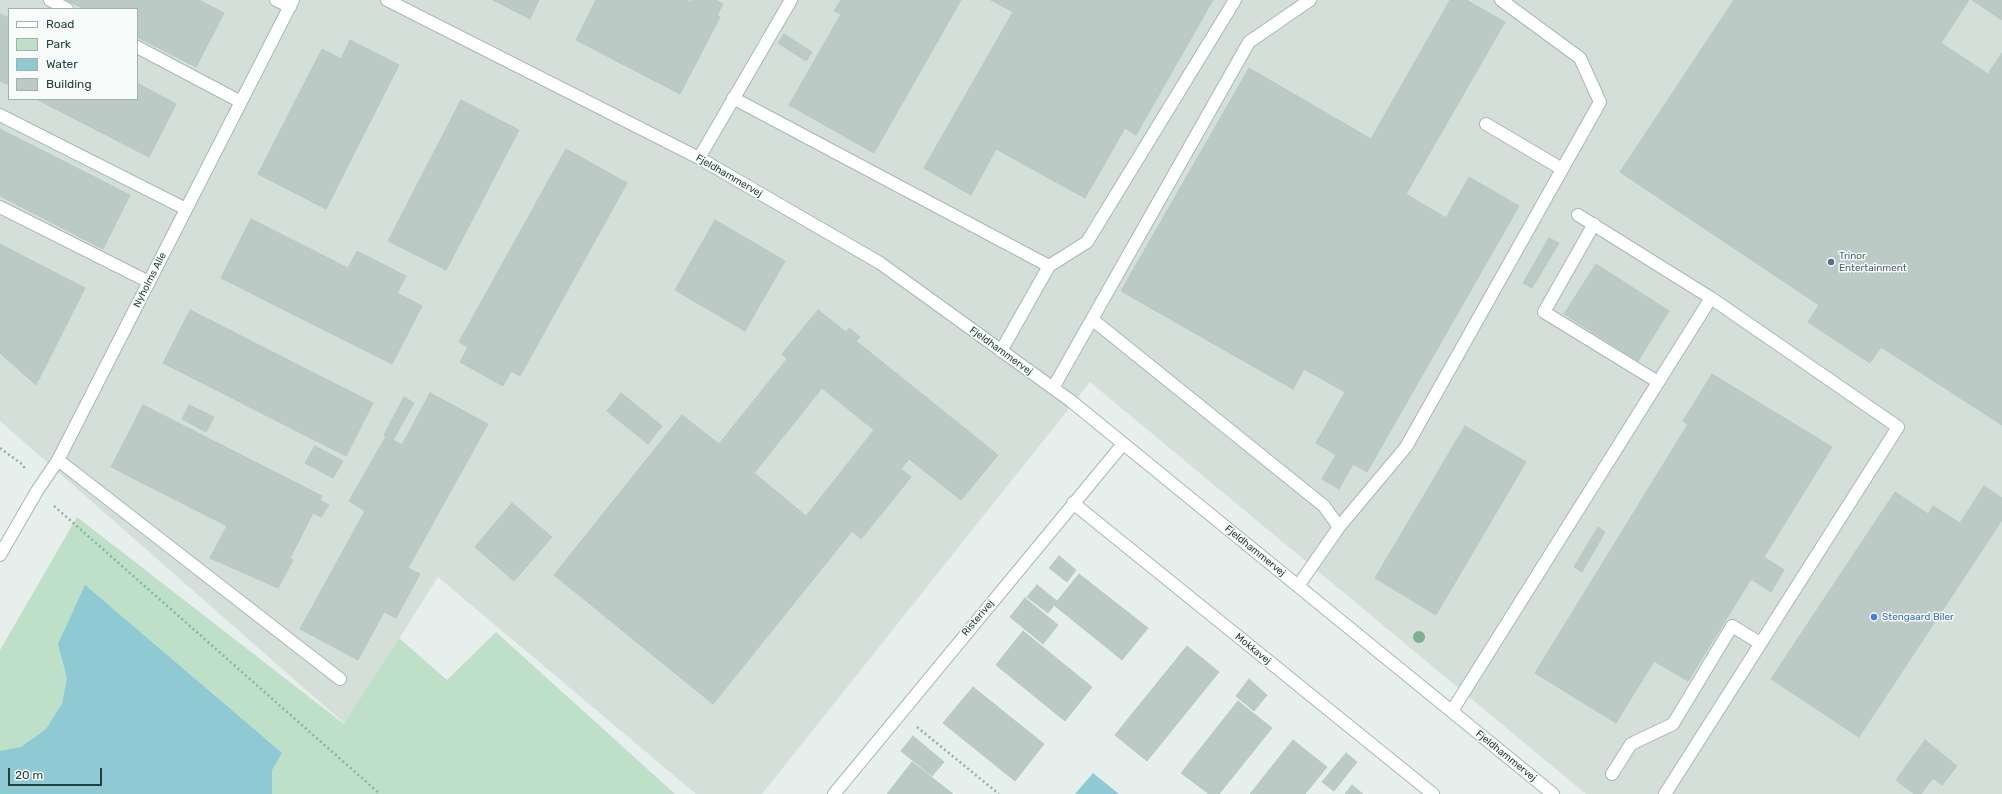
<!DOCTYPE html>
<style>
body{margin:0}
#map{position:relative;width:2002px;height:794px;overflow:hidden;background:#e6efeb;font-family:Rubik,sans-serif}
canvas{display:block}
.legend{position:absolute;left:8px;top:8px;width:130px;height:92px;box-sizing:border-box;background:#f7fbf9;border:1px solid #a3b1ad;margin:0;padding:5px 7px;list-style:none;font-size:12px;color:#24423a}
.legend li{display:flex;align-items:center;gap:8px;height:20px}
.legend b{width:20px;border:1px solid #a3b1ad}
.scale{position:absolute;left:8px;top:768px;width:94px;height:18px;box-sizing:border-box;border:2px solid #24423a;border-top:0;padding-left:5px;font-size:12px;line-height:14px;white-space:nowrap;color:#24423a;-webkit-text-stroke:3px #f7fbf9;paint-order:stroke}
</style>
<div id="map">
<canvas width="2002" height="794"></canvas>
<ul class="legend">
<li><b style="height:5px;background:#fff"></b>Road</li>
<li><b style="height:11px;background:#bfe0c8"></b>Park</li>
<li><b style="height:11px;background:#8ec9d4"></b>Water</li>
<li><b style="height:11px;background:#bbcac4"></b>Building</li>
</ul>
<div class="scale">20 m</div>
</div>
<script>
const context = document.querySelector('canvas').getContext('2d');
context.lineJoin = 'round';
function paint(path, color) { context.fillStyle = color; context.fill(path, 'evenodd'); }
const toPath = rows => new Path2D(rows.map(r => 'M' + r).join(''));
function strokePath(path, color, width, dash) { context.strokeStyle = color; context.lineWidth = width; context.lineCap = dash ? 'butt' : 'round'; context.setLineDash(dash || []); context.stroke(path); }
function label(font, color, halo, rows, align = 'center') {
  context.font = font + ' Rubik,sans-serif'; context.lineWidth = 3; context.setLineDash([]); context.textBaseline = 'middle'; context.strokeStyle = halo; context.fillStyle = color; for (const [text, x, y, turn = 0] of rows) {
    context.save(); context.translate(x, y); context.rotate((+turn || 0) * Math.PI / 180); context.textAlign = isNaN(turn) ? turn : align; if (halo) context.strokeText(text, 0, 0); context.fillText(text, 0, 0); context.restore();
  }
}
const built = toPath([
 [0,0,2002,0,2002,794,1586,794,1090,382,762,794,696,794,438,577,345,724,0,421],
 [9,9,137,9,137,99,9,99]
]);
const green = toPath([
 [77,517,344,724,399,638,447,680,496,632,675,794,0,794,0,650]
]);
const water = toPath([
 [85,585,282,753,272,770,272,794,0,794,0,751,21,747,46,729,62,704,67,678,58,644],
 [1093,773,1119,794,1075,794]
]);
const building = toPath([
 [66,0,199,0,224,13,196,67,137,37,137,9,84,9,66,0],
 [493,0,539,0,530,19,493,0],
 [596,0,687,0,691,2,692,0,716,0,723,4,717,15,720,17,680,94,576,40,596,0],
 [841,0,961,0,874,153,789,105,841,14,834,11,841,0],
 [991,0,1213,0,1136,135,1125,128,1085,198,996,149,971,195,924,168,1013,12,991,0],
 [1450,0,1466,0,1505,22,1406,194,1446,218,1469,177,1519,206,1367,472,1353,464,1339,489,1322,479,1336,455,1316,443,1345,392,1304,369,1293,389,1121,291,1249,68,1371,139,1450,0],
 [1734,0,1969,0,1941,43,1988,74,2002,53,2002,425,1881,347,1870,363,1808,322,1819,305,1620,172,1734,0],
 [1972,0,2002,0,2002,20,1972,0],
 [0,14,9,18,9,85,0,81,0,14],
 [784,34,812,52,806,61,778,43,784,34],
 [350,40,399,65,326,209,258,174,322,49,341,59,350,40],
 [137,83,176,104,149,157,36,99,137,99,137,83],
 [461,100,519,130,446,270,388,241,461,100],
 [0,129,130,195,103,249,0,196,0,129],
 [566,149,627,183,520,376,511,371,503,386,460,362,468,347,459,342,566,149],
 [251,219,348,268,357,251,406,276,397,293,422,306,392,364,221,278,251,219],
 [715,220,785,261,745,331,675,290,715,220],
 [1549,238,1559,243,1532,288,1523,283,1549,238],
 [0,244,85,288,36,385,0,353,0,244],
 [1596,264,1669,311,1638,361,1564,314,1596,264],
 [190,310,373,403,346,456,163,363,190,310],
 [818,310,846,332,849,328,860,337,856,341,998,455,961,500,909,459,901,469,911,477,861,539,852,531,713,704,554,575,682,415,719,444,787,359,782,354,818,310],
 [822,388,874,430,806,516,754,473,822,388],
 [1712,374,1832,447,1764,557,1784,570,1771,592,1751,579,1688,681,1654,661,1616,723,1535,673,1688,424,1683,421,1712,374],
 [430,393,488,424,408,568,420,574,396,618,384,612,358,660,300,629,365,511,349,501,386,436,384,435,404,397,414,403,393,440,402,445,430,393],
 [621,393,662,426,648,444,607,411,621,393],
 [143,405,322,496,320,500,329,505,321,517,313,513,290,558,293,560,278,588,210,558,227,526,111,467,143,405],
 [189,405,214,417,206,432,182,419,189,405],
 [1465,426,1526,462,1436,615,1375,578,1465,426],
 [315,446,343,461,333,478,305,463,315,446],
 [1984,486,2002,498,2002,520,1859,737,1771,679,1895,492,1928,514,1933,506,1960,523,1984,486],
 [512,503,552,537,514,581,475,547,512,503],
 [1598,527,1605,532,1582,572,1574,567,1598,527],
 [1059,556,1076,570,1067,582,1049,568,1059,556],
 [1079,574,1148,628,1122,660,1054,605,1079,574],
 [1037,585,1057,601,1048,613,1027,597,1037,585],
 [1025,598,1058,625,1043,644,1010,617,1025,598],
 [1023,631,1092,687,1065,721,996,665,1023,631],
 [1187,646,1219,672,1147,761,1115,735,1187,646],
 [1249,679,1267,695,1254,711,1236,696,1249,679],
 [973,687,1044,744,1015,781,943,723,973,687],
 [1238,701,1272,728,1219,794,1209,794,1181,773,1238,701],
 [913,736,944,762,932,776,901,751,913,736],
 [1293,740,1327,767,1305,794,1250,794,1293,740],
 [1925,740,1957,766,1942,785,1933,778,1921,794,1914,794,1896,780,1925,740],
 [1346,753,1357,762,1334,791,1322,782,1346,753],
 [912,762,953,794,887,794,912,762],
 [1352,785,1363,794,1345,794,1352,785]
]);
const path = toPath([
 [0,448,23,465,25,469],
 [54,506,380,794],
 [917,727,999,794]
]);
const minor = toPath([
 [50,0,67,9],
 [276,0,290,7],
 [387,0,699,158,880,263,1071,401,1553,794],
 [137,47,241,102],
 [733,98,1049,266,1001,351],
 [0,115,186,209],
 [1486,124,1562,169],
 [699,158,791,0],
 [0,207,149,282],
 [1578,215,1711,298,1898,427,1665,794],
 [1594,224,1544,312,1658,382],
 [1049,266,1087,242,1235,0],
 [1093,320,1324,506,1339,527,1298,586],
 [1053,388,1249,42,1310,0],
 [58,460,340,679],
 [1073,503,1433,794],
 [1339,527,1406,447,1600,102,1580,58,1501,0],
 [0,555,37,491,58,460,293,0],
 [1452,711,1711,298],
 [1612,774,1631,744,1673,724,1732,626,1760,643],
 [834,794,1123,444]
]);
const trees = [
 [1419,637]
];
const markers = [
 [1831,262,4,"#5c6f8a"],
 [1874,617,4,"#3f7fe0"]
];
const streetNames = [
 ["Fjeldhammervej",729,176,30],
 ["Nyholms Alle",150,280,-63],
 ["Fjeldhammervej",1001,351,36],
 ["Fjeldhammervej",1255,551,39],
 ["Risterivej",978,618,-50],
 ["Mokkavej",1253,649,39],
 ["Fjeldhammervej",1506,756,39]
];
const serviceNames = [
 ["Trinor",1839,256],
 ["Entertainment",1839,268]
];
const shopNames = [
 ["Stengaard Biler",1882,617]
];
paint(built, '#d4dfda');
paint(green, '#bfe0c8');
paint(water, '#8ec9d4');
paint(building, '#bbcac4');
strokePath(building, '#b8c9c2', 1);
strokePath(minor, '#a8b8b2', 14);
strokePath(path, '#86b3a5', 2.5, [2, 3]);
strokePath(minor, '#fff', 12);
context.fillStyle = '#80af93';
for (const [x, y] of trees) { context.beginPath(); context.arc(x, y, 6, 0, 2 * Math.PI); context.fill(); }
for (const [x, y, r, color] of markers) { const dot = new Path2D(); dot.arc(x, y, r, 0, 2 * Math.PI); context.fillStyle = color; context.fill(dot); strokePath(dot, '#f7fbf9', 1.5); }
label('10px', '#24423a', '#f7fbf9', streetNames);
label('10px', '#4e5e75', '#f7fbf9', serviceNames, 'left');
label('10px', '#366cbe', '#f7fbf9', shopNames, 'left');
</script>
